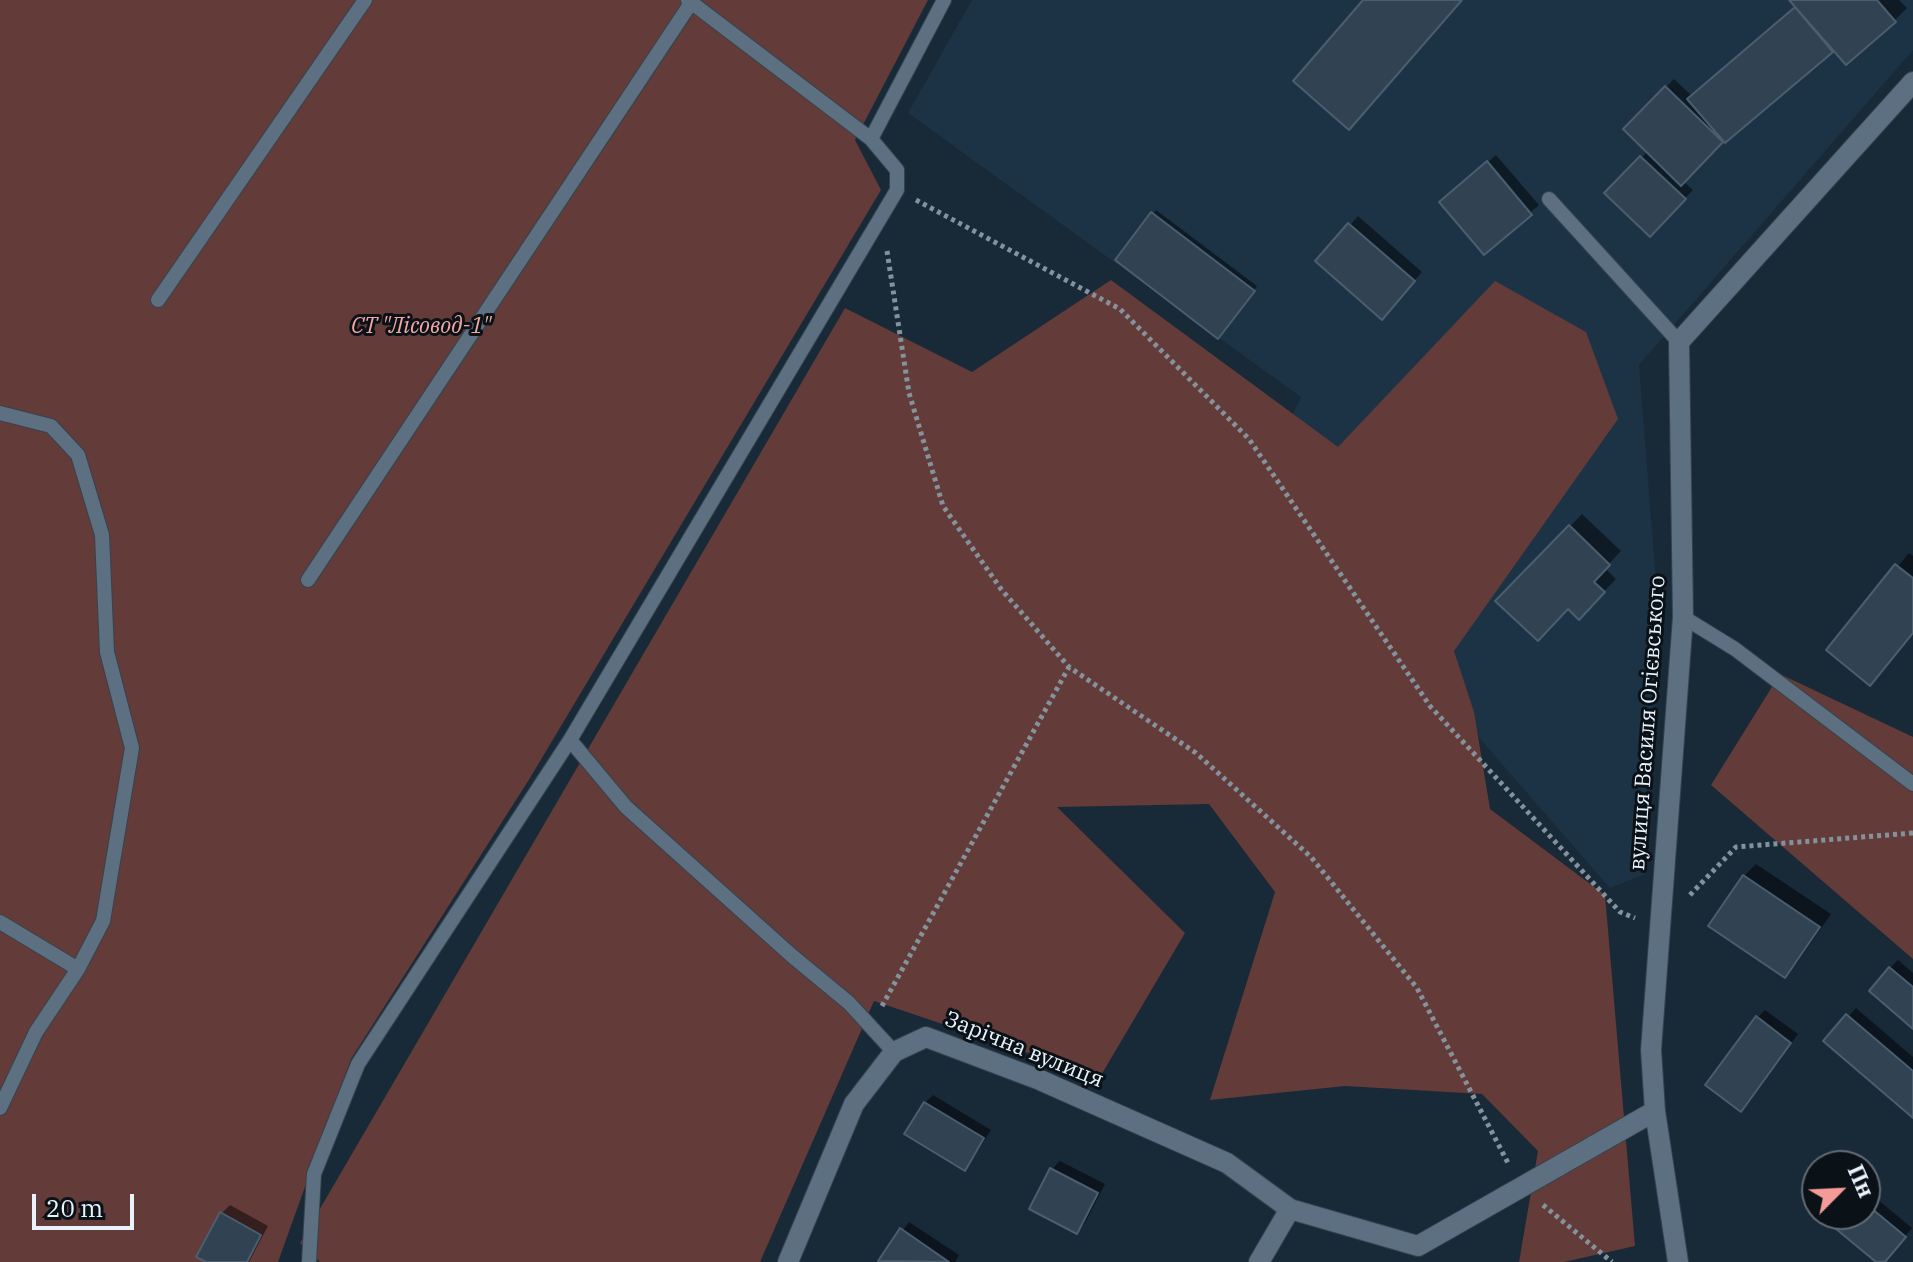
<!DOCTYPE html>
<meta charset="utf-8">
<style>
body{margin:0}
#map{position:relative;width:1913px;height:1262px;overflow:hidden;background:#182938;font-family:"IBM Plex Serif",serif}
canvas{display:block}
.north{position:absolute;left:1801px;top:1150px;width:80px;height:80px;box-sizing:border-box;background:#0a1117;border:2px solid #636b73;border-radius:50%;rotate:66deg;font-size:22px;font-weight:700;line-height:32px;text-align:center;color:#e8f3fd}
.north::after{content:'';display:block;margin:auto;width:28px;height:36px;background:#f59b97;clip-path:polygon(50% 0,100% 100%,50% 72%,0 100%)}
.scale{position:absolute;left:32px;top:1194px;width:102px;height:36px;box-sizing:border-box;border:4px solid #e8f3fd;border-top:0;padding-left:10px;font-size:24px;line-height:28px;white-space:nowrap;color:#e8f3fd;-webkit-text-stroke:6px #0a1117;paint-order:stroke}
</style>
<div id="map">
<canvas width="1913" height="1262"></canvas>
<div class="north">Пн</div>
<div class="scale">20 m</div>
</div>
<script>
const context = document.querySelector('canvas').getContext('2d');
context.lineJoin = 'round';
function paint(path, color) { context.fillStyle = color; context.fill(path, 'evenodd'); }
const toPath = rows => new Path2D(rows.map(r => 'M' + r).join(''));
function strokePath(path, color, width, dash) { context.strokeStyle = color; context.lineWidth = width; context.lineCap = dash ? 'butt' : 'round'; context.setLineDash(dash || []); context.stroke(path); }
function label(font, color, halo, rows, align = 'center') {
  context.font = font + ' "IBM Plex Serif",serif'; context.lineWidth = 6; context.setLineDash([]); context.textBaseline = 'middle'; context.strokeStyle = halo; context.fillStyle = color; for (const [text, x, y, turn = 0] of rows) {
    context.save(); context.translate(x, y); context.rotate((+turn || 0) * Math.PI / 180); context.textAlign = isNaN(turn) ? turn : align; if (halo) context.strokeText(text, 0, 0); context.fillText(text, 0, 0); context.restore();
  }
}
const built = toPath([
 [972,0,1913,0,1913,50,1639,365,1659,619,1647,873,1610,888,1440,693,1272,458,1301,397,908,113]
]);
const green = toPath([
 [0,0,928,0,855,140,881,190,530,778,351,1059,278,1262,0,1262],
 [1111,280,1338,447,1495,281,1586,332,1618,419,1454,651,1474,712,1490,809,1605,895,1635,1246,1564,1262,1519,1262,1538,1151,1482,1094,1345,1086,1210,1100,1275,892,1209,804,1057,807,1185,933,1100,1077,874,1001,760,1262,320,1262,300,1243,845,308,972,372],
 [1780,674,1913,737,1913,959,1711,785]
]);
const shadow = toPath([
 [1791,0,1899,0,1907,8,1894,21,1834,48,1725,141,1724,139,1683,181,1693,190,1650,234,1607,193,1648,151,1625,129,1674,79,1692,96,1797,7],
 [1496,155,1539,205,1484,252,1450,194],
 [1156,210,1257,286,1221,333,1118,260],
 [1358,216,1422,272,1390,309,1318,261],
 [1582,514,1621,551,1605,568,1616,579,1591,605,1568,607,1498,601],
 [1909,553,1913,556,1913,633,1870,683,1829,650],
 [1756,864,1831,914,1797,963,1785,975,1744,876],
 [1898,960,1913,973,1913,1026,1890,968],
 [1856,1008,1913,1057,1913,1115,1826,1041],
 [1765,1010,1798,1034,1749,1101,1757,1018],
 [933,1095,991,1130,972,1160,964,1168,925,1103],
 [1060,1161,1105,1184,1085,1223,1077,1231,1052,1169],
 [1865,1189,1912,1228,1883,1262,1879,1262,1821,1214,1865,1214],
 [230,1205,268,1226,249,1262,210,1262,222,1213],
 [909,1222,959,1255,955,1262,880,1261]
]);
const building = toPath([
 [1363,0,1462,0,1349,130,1293,81,1363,0],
 [1789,0,1877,0,1896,22,1846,65,1789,0],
 [1795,7,1833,52,1725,143,1687,99,1795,7],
 [1665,86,1723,142,1681,186,1623,129,1665,86],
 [1640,156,1686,199,1650,237,1604,193,1640,156],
 [1487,161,1532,215,1484,255,1439,202,1487,161],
 [1151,212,1255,291,1218,339,1115,260,1151,212],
 [1348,223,1415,281,1382,320,1315,261,1348,223],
 [1569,525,1610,565,1594,582,1605,592,1579,620,1568,609,1538,641,1495,601,1569,525],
 [1895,564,1913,578,1913,633,1870,686,1826,650,1895,564],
 [1743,875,1820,927,1785,978,1708,926,1743,875],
 [1889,967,1913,987,1913,1029,1869,991,1889,967],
 [1846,1014,1913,1071,1913,1118,1823,1041,1846,1014],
 [1756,1016,1791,1043,1741,1112,1705,1085,1756,1016],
 [924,1102,984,1138,965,1171,904,1134,924,1102],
 [1050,1168,1098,1193,1077,1234,1029,1209,1050,1168],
 [1865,1203,1906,1237,1885,1262,1876,1262,1818,1214,1865,1214,1865,1203],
 [220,1212,261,1235,247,1262,206,1262,196,1257,220,1212],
 [900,1228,949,1262,878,1261,900,1228]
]);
const path = toPath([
 [916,200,1120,309,1249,439,1430,706,1620,912,1635,918],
 [887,251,909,393,943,506,1001,589,1069,667,1196,753,1311,857,1417,988,1509,1165],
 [1690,895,1736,847,1913,833],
 [882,1006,1069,667],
 [1543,1205,1612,1262]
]);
const service = toPath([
 [871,139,944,0],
 [1549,199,1679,342],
 [158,300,365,0],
 [0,413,51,426,78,455,102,535,107,652,132,748,103,921,78,969,36,1032,0,1108],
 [308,580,693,0],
 [1683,617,1735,649,1913,784],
 [570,740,626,807,791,955,849,1003,894,1052],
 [0,922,78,969],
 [309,1262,314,1174,358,1064,570,740,897,190,897,170,871,139,688,0]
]);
const minor = toPath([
 [788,1262,854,1104,894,1052,926,1037,1040,1080,1227,1163,1290,1209,1418,1246,1655,1111],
 [1259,1262,1290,1209],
 [1678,1262,1655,1111,1651,1050,1683,617,1679,342,1913,82]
]);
const parkNames = [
 ["СТ \"Лісовод-1\"",421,327]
];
const streetNames = [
 ["вулиця Василя Огієвського",1648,723,-86],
 ["Зарічна вулиця",1024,1050,22]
];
paint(built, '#1c3346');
paint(green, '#633b39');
paint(shadow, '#0007');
paint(building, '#314353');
strokePath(building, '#4b5e6f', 2);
strokePath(service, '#354350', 16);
strokePath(minor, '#354350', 22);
strokePath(path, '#84929e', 5, [4, 4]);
strokePath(service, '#5d7081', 14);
strokePath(minor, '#5d7081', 20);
label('italic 22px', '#f6a7a3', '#0a1117', parkNames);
label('22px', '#e8f3fd', '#0a1117', streetNames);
</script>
